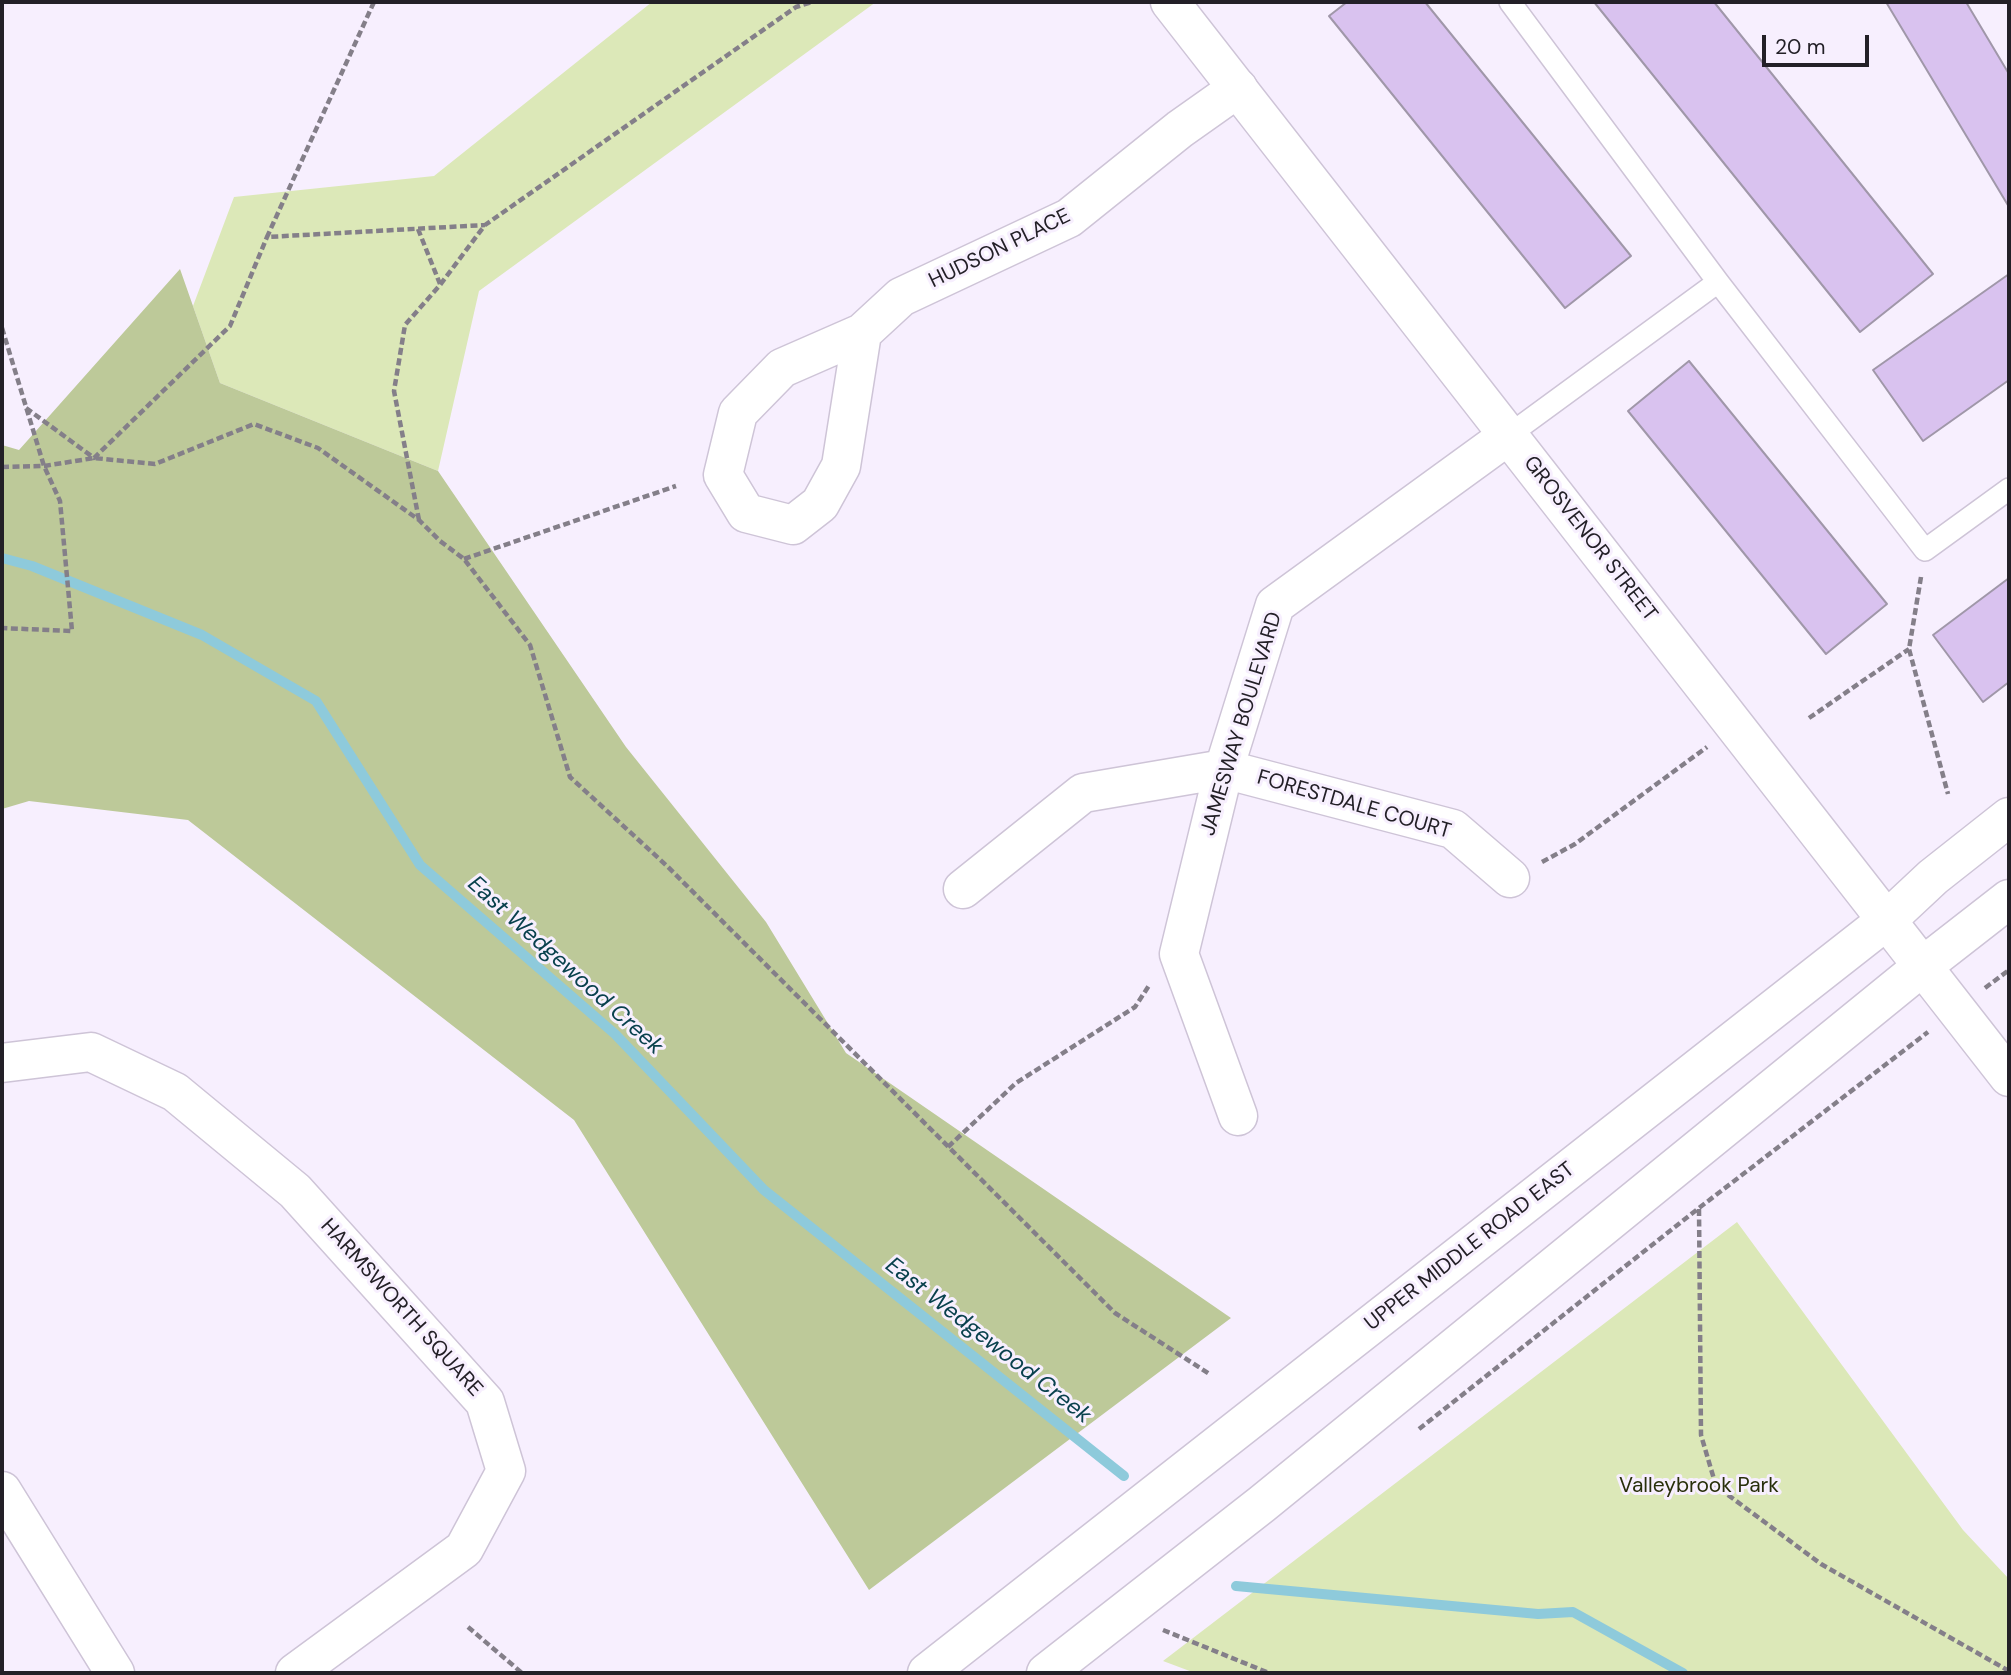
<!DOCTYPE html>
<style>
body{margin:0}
#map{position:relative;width:2011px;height:1675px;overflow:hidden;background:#f7effe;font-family:"DM Sans",sans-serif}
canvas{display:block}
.frame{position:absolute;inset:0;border:4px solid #232027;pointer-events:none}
.scale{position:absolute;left:1762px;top:35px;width:107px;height:32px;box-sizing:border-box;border:4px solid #232027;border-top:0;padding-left:9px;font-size:21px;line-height:24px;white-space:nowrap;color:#232027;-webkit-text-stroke:5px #f7effe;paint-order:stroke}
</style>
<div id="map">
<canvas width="2011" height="1675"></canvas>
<div class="frame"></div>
<div class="scale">20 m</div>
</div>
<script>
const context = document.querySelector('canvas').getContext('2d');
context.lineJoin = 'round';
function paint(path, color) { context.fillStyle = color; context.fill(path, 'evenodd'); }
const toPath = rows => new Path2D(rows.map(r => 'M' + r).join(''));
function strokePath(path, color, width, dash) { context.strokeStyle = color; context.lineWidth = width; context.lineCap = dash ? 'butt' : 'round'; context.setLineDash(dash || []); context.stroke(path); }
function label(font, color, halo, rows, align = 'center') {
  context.font = font + ' "DM Sans",sans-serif'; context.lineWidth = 6; context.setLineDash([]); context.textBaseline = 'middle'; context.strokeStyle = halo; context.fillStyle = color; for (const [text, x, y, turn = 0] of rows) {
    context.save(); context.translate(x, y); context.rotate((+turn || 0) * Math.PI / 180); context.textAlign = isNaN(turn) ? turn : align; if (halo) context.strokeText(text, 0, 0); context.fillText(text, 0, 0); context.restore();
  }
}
const green = toPath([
 [652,2,876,2,479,291,438,471,220,383,193,306,234,197,434,176],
 [1737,1222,1963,1530,2009,1579,2009,1673,1195,1673,1163,1661]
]);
const forest = toPath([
 [180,269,220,383,438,471,626,747,766,922,846,1053,1231,1318,869,1590,574,1120,188,820,29,801,2,809,2,445,19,450]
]);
const stream = toPath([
 [2,558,32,566,202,635,316,701,420,865,615,1034,764,1190,1124,1476],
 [1236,1586,1538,1614,1573,1612,1683,1673]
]);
const building = toPath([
 [1347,2,1425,2,1631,256,1565,308,1329,16,1347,2],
 [1594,2,1714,2,1933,274,1860,332,1594,2],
 [1886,2,1966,2,2009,74,2009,207,1886,2],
 [2009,274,2009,380,1923,441,1873,370,2009,274],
 [1689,361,1887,604,1826,654,1628,411,1689,361],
 [2009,578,2009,682,1983,702,1933,635,2009,578]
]);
const path = toPath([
 [374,2,267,237,485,225],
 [418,229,440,284],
 [2,328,44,466,60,501,72,631,2,628],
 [26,408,94,458,230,326,267,237],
 [2,467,44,466,94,458,155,464,254,424,318,448,419,520,440,541,464,559,530,645,570,777,667,866,1115,1313,1211,1375],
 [419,520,394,391,405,325,440,285,485,225,796,7,812,2],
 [464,559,676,486],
 [1921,577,1909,649,1948,794],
 [1809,718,1909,649],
 [1542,862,1575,844,1707,747],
 [1985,988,2009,970],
 [948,1147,1016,1083,1135,1007,1150,984],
 [1699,1209,1701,1435,1716,1486,1821,1564,2009,1671],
 [1419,1429,1699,1208,1928,1032],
 [468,1627,522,1673],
 [1163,1630,1269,1673]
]);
const service = toPath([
 [1510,2,1718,282,1925,550,2009,489],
 [1509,435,1718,282]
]);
const minor = toPath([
 [862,333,841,466,820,504,793,525,746,513,723,475,738,413,782,368,862,333,901,297,1069,218,1180,129,1238,88],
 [963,889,1083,793,1224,769,1453,829,1510,878],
 [2,1063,91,1052,175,1092,295,1191,485,1402,506,1471,464,1549,295,1673],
 [1238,1116,1179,954,1224,769,1275,605,1509,435],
 [2,1491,115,1673]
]);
const tertiary = toPath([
 [1170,2,2009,1077]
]);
const secondary = toPath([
 [927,1673,1887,920,1933,877,2009,817],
 [1046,1673,1262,1504,1923,966,2009,899]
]);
const streetNames = [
 ["HUDSON PLACE",1000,249,-26],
 ["GROSVENOR STREET",1590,539,52],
 ["JAMESWAY BOULEVARD",1242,724,-73],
 ["FORESTDALE COURT",1354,805,16],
 ["UPPER MIDDLE ROAD EAST",1470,1247,-38],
 ["HARMSWORTH SQUARE",401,1308,48]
];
const parkNames = [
 ["Valleybrook Park",1699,1486]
];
const waterNames = [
 ["East Wedgewood Creek",565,966,42],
 ["East Wedgewood Creek",988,1341,38]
];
paint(green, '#dce8b8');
paint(forest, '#bdc999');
strokePath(stream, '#8ecadb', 10);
paint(building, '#d9c2ef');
strokePath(building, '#a097a9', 2);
strokePath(service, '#cec4d7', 24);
strokePath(minor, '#cec4d7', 41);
strokePath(tertiary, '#cec4d7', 41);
strokePath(secondary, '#cec4d7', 41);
strokePath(path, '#847f89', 4.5, [7, 3.5]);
strokePath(service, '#fff', 21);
strokePath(minor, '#fff', 38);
strokePath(tertiary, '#fff', 38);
strokePath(secondary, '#fff', 38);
label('21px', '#232027', '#f7effe', streetNames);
label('21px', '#282f0a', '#f7effe', parkNames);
label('italic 23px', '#09414d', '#f7effe', waterNames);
</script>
